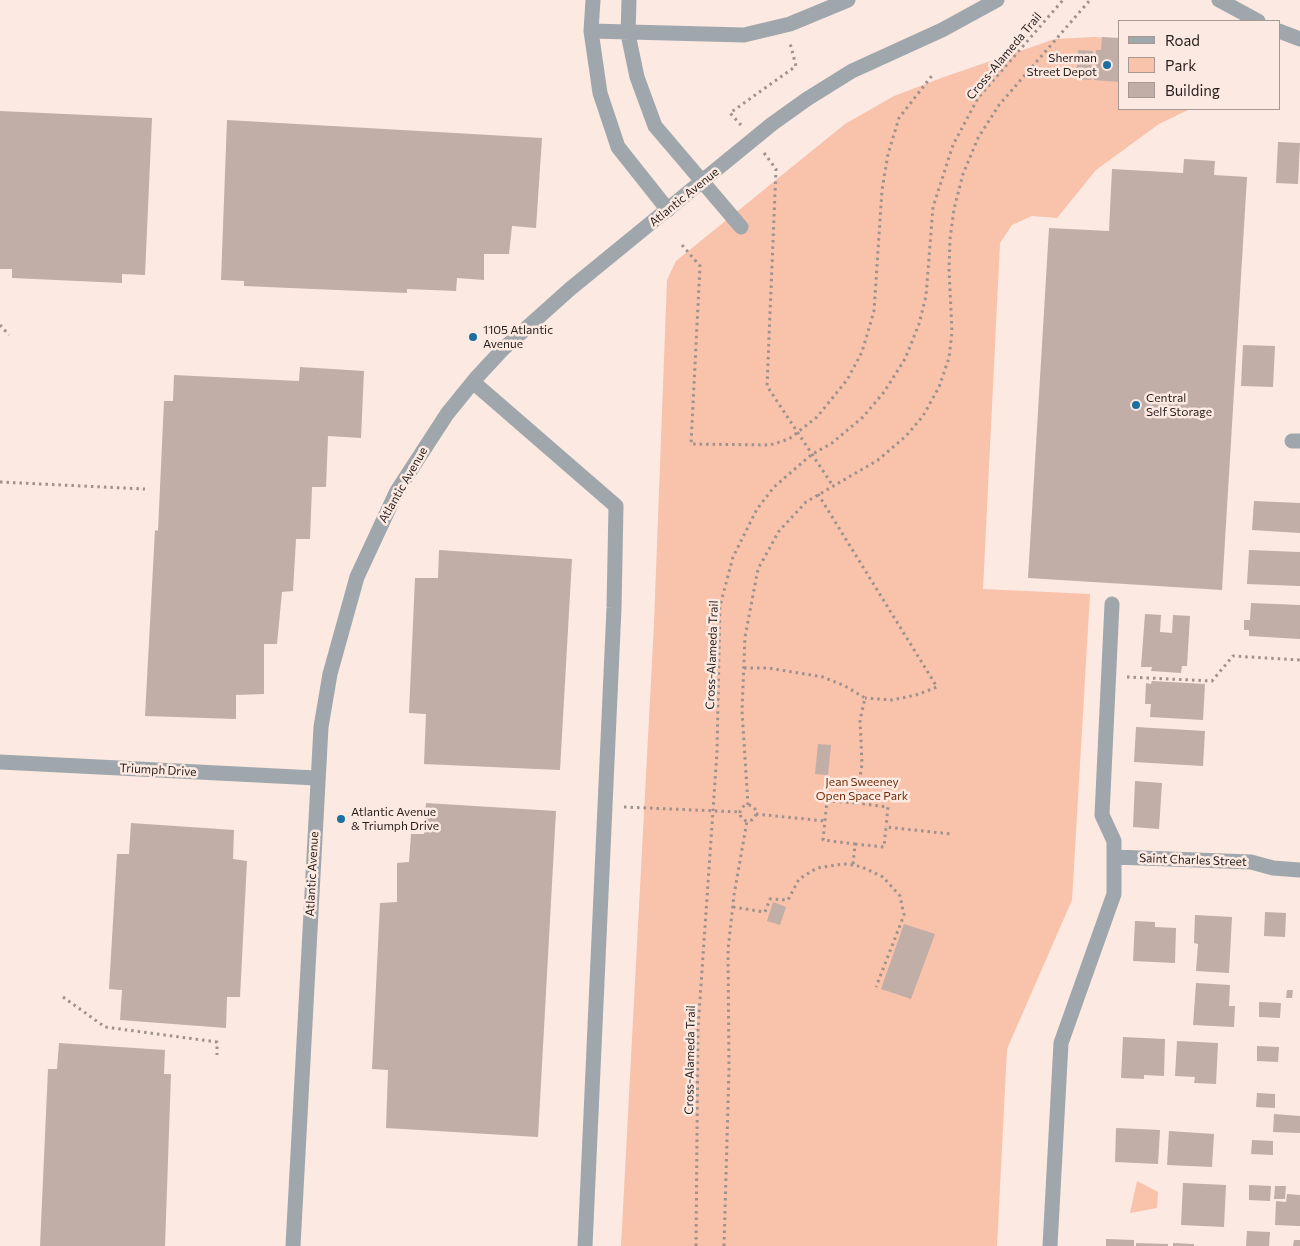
<!DOCTYPE html>
<style>
body{margin:0}
#map{position:relative;width:1300px;height:1246px;overflow:hidden;background:#fce9e1;font-family:Commissioner,sans-serif}
canvas{display:block}
.legend{position:absolute;left:1118px;top:20px;width:162px;height:90px;box-sizing:border-box;background:#fce9e1;border:1px solid #a69892;margin:0;padding:6px 9px;list-style:none;font-size:15px;color:#251e1b}
.legend li{display:flex;align-items:center;gap:10px;height:25px}
.legend b{width:25px;border:1px solid #a69892}
</style>
<div id="map">
<canvas width="1300" height="1246"></canvas>
<ul class="legend">
<li><b style="height:6px;background:#a0a7ac"></b>Road</li>
<li><b style="height:14px;background:#f8c2ab"></b>Park</li>
<li><b style="height:14px;background:#c0aea7"></b>Building</li>
</ul>
</div>
<script>
const context = document.querySelector('canvas').getContext('2d');
context.lineJoin = 'round';
function paint(path, color) { context.fillStyle = color; context.fill(path, 'evenodd'); }
const toPath = rows => new Path2D(rows.map(r => 'M' + r).join(''));
function strokePath(path, color, width, dash) { context.strokeStyle = color; context.lineWidth = width; context.lineCap = dash ? 'butt' : 'round'; context.setLineDash(dash || []); context.stroke(path); }
function label(font, color, halo, rows, align = 'center') {
  context.font = font + ' Commissioner,sans-serif'; context.lineWidth = 5; context.setLineDash([]); context.textBaseline = 'middle'; context.strokeStyle = halo; context.fillStyle = color; for (const [text, x, y, turn = 0] of rows) {
    context.save(); context.translate(x, y); context.rotate((+turn || 0) * Math.PI / 180); context.textAlign = isNaN(turn) ? turn : align; if (halo) context.strokeText(text, 0, 0); context.fillText(text, 0, 0); context.restore();
  }
}
const green = toPath([
 [1095,37,1119,39,1119,109,1190,109,1159,124,1096,170,1057,218,1032,216,1012,225,1000,243,983,589,1090,594,1072,900,1007,1049,997,1246,621,1246,654,624,667,280,676,261,845,124,894,96,944,77,1055,39],
 [1137,1181,1158,1192,1157,1208,1130,1213]
]);
const building = toPath([
 [1102,37,1119,38,1119,82,1094,80,1096,50,1101,50],
 [1078,50,1093,51,1091,80,1076,79],
 [0,111,152,118,145,275,122,274,122,283,12,278,12,269,0,269],
 [227,120,542,138,536,228,512,226,509,254,484,254,484,280,457,278,456,291,407,289,407,293,244,286,244,281,221,280],
 [1278,142,1300,143,1298,184,1276,183],
 [1184,159,1215,161,1214,175,1247,177,1222,590,1028,578,1049,228,1109,231,1112,169,1183,173],
 [1243,345,1275,346,1273,387,1241,386],
 [300,367,364,371,361,438,328,436,326,487,312,487,310,539,296,539,293,591,282,592,277,644,264,644,264,694,236,695,236,719,145,716,155,530,158,531,164,401,173,401,174,375,299,381],
 [1254,501,1300,503,1300,533,1252,530],
 [439,550,572,559,560,770,424,764,426,714,409,713,415,578,438,578],
 [1249,550,1300,552,1300,586,1247,584],
 [1251,603,1300,605,1300,639,1249,636,1249,630,1244,630,1244,620,1250,620],
 [1145,614,1161,615,1160,632,1172,633,1173,615,1190,616,1187,666,1182,666,1181,673,1151,671,1152,667,1141,667],
 [1152,681,1205,684,1203,720,1150,717,1151,704,1145,704,1146,683,1151,684],
 [1136,727,1205,731,1203,766,1134,762],
 [818,744,831,745,828,775,815,774],
 [1135,781,1162,783,1159,829,1133,827],
 [426,803,556,811,538,1137,386,1128,388,1070,372,1069,380,903,397,902,397,863,409,862,411,834,424,834],
 [131,823,234,830,233,859,247,861,240,997,227,997,226,1028,120,1020,122,990,109,989,117,854,129,854],
 [773,902,786,907,780,925,767,921],
 [1265,912,1286,913,1285,937,1264,936],
 [1195,915,1232,917,1229,973,1196,971,1198,944,1194,943],
 [1135,921,1155,922,1155,927,1176,928,1175,963,1133,961],
 [904,924,935,934,911,999,881,989],
 [1196,983,1230,985,1229,1006,1235,1006,1234,1027,1193,1025],
 [1287,990,1293,990,1292,998,1286,998],
 [1259,1002,1281,1003,1280,1018,1259,1017],
 [1123,1037,1165,1039,1164,1076,1144,1075,1144,1079,1121,1078],
 [1177,1041,1218,1043,1216,1084,1194,1083,1195,1077,1175,1076],
 [59,1043,165,1050,164,1074,171,1074,165,1246,40,1246,48,1069,57,1069],
 [1257,1046,1279,1047,1278,1062,1257,1061],
 [1257,1093,1275,1094,1275,1108,1256,1107],
 [1274,1114,1300,1116,1300,1133,1273,1132],
 [1116,1128,1160,1130,1158,1164,1115,1162],
 [1169,1131,1214,1134,1212,1167,1167,1165],
 [1252,1140,1273,1141,1273,1155,1251,1154],
 [1183,1183,1226,1185,1224,1227,1181,1225],
 [1249,1185,1271,1186,1270,1201,1249,1200],
 [1275,1186,1286,1186,1285,1199,1274,1199],
 [1287,1194,1300,1195,1300,1226,1275,1225,1276,1201,1286,1202],
 [1247,1231,1270,1232,1269,1246,1246,1246],
 [1106,1239,1134,1240,1134,1246,1106,1246],
 [1294,1240,1300,1240,1300,1246,1293,1246],
 [1136,1243,1168,1244,1168,1246,1136,1246],
 [1173,1243,1194,1244,1194,1246,1173,1246]
]);
const path = toPath([
 [741,125,730,113,796,66,790,43],
 [764,153,776,169,767,386,833,486],
 [682,245,700,266,691,444,770,445,789,439,817,417,847,380,862,352,874,311,882,190,888,154,899,118,934,73],
 [0,325,9,335],
 [0,482,145,489],
 [818,494,937,687,916,695,892,700,865,698],
 [744,668,768,668,823,677,845,686,865,698,860,720,862,764,856,803,827,801,823,840,855,844,853,865],
 [1127,677,1212,681,1233,656,1300,660],
 [856,803,888,807,886,827],
 '740 813a8 8 0 1 1 16 0a8 8 0 1 1-16 0Z',
 [748,805,742,711,745,637,758,569,779,531,806,502,878,460,906,436,923,416,939,387,949,358,952,332,949,269,950,239,954,209,963,174,978,138,999,105,1090,0],
 [624,807,741,812],
 [756,814,825,821],
 [855,844,884,847,886,827,951,834],
 [733,907,765,912,770,899,788,900,799,879,817,868,843,864,853,865,862,867,883,877,900,896,904,915,876,987],
 [63,997,105,1027,217,1042,217,1055],
 [696,1246,698,1029,717,752,720,606,733,557,757,509,774,487,811,455,832,443,863,417,884,392,905,359,919,324,926,296,933,207,953,145,978,98,1063,0],
 [724,1246,729,1069,728,950,734,895,747,821]
]);
const minor = toPath([
 [593,0,591,31,600,93,618,147,668,210],
 [629,0,628,34,637,77,655,126,741,227],
 [1219,0,1258,21],
 [591,31,744,35,790,24,848,0],
 [1279,31,1300,39],
 [473,382,616,506,614,608,585,1246],
 [1292,441,1300,441],
 [0,762,316,778],
 [1114,857,1251,862,1273,868,1300,870],
 [293,1246,321,727,330,674,357,577,397,491,447,414,477,377,503,349,570,289,772,124,807,99,852,71,942,30,997,0],
 [1050,1246,1061,1043,1114,894,1114,841,1102,815,1112,604]
]);
const markers = [
 [1107,65,5,"#1b70a0"],
 [473,337,5,"#1b70a0"],
 [1136,405,5,"#1b70a0"],
 [341,819,5,"#1b70a0"]
];
const streetNames = [
 ["Cross-Alameda Trail",1004,56,-50],
 ["Atlantic Avenue",684,197,-39],
 ["Atlantic Avenue",403,485,-60],
 ["Cross-Alameda Trail",712,655,-88],
 ["Triumph Drive",158,770,3],
 ["Saint Charles Street",1193,860,2],
 ["Atlantic Avenue",312,874,-87],
 ["Cross-Alameda Trail",690,1060,-89]
];
const poiNames = [
 ["Sherman",1097,58,"right"],
 ["Street Depot",1097,72,"right"],
 ["1105 Atlantic",483,330],
 ["Avenue",483,344],
 ["Central",1146,398],
 ["Self Storage",1146,412],
 ["Atlantic Avenue",351,812],
 ["& Triumph Drive",351,826]
];
const parkNames = [
 ["Jean Sweeney",862,782],
 ["Open Space Park",862,796]
];
paint(green, '#f8c2ab');
paint(building, '#c0aea7');
strokePath(path, '#9f928c', 3, [2.5, 4]);
strokePath(minor, '#a0a7ac', 15);
for (const [x, y, r, color] of markers) { const dot = new Path2D(); dot.arc(x, y, r, 0, 2 * Math.PI); context.fillStyle = color; context.fill(dot); strokePath(dot, '#fce9e1', 2); }
label('12px', '#251e1b', '#fce9e1', streetNames);
label('12px', '#251e1b', '#fce9e1', poiNames, 'left');
label('12px', '#732d08', '#fce9e1', parkNames);
</script>
